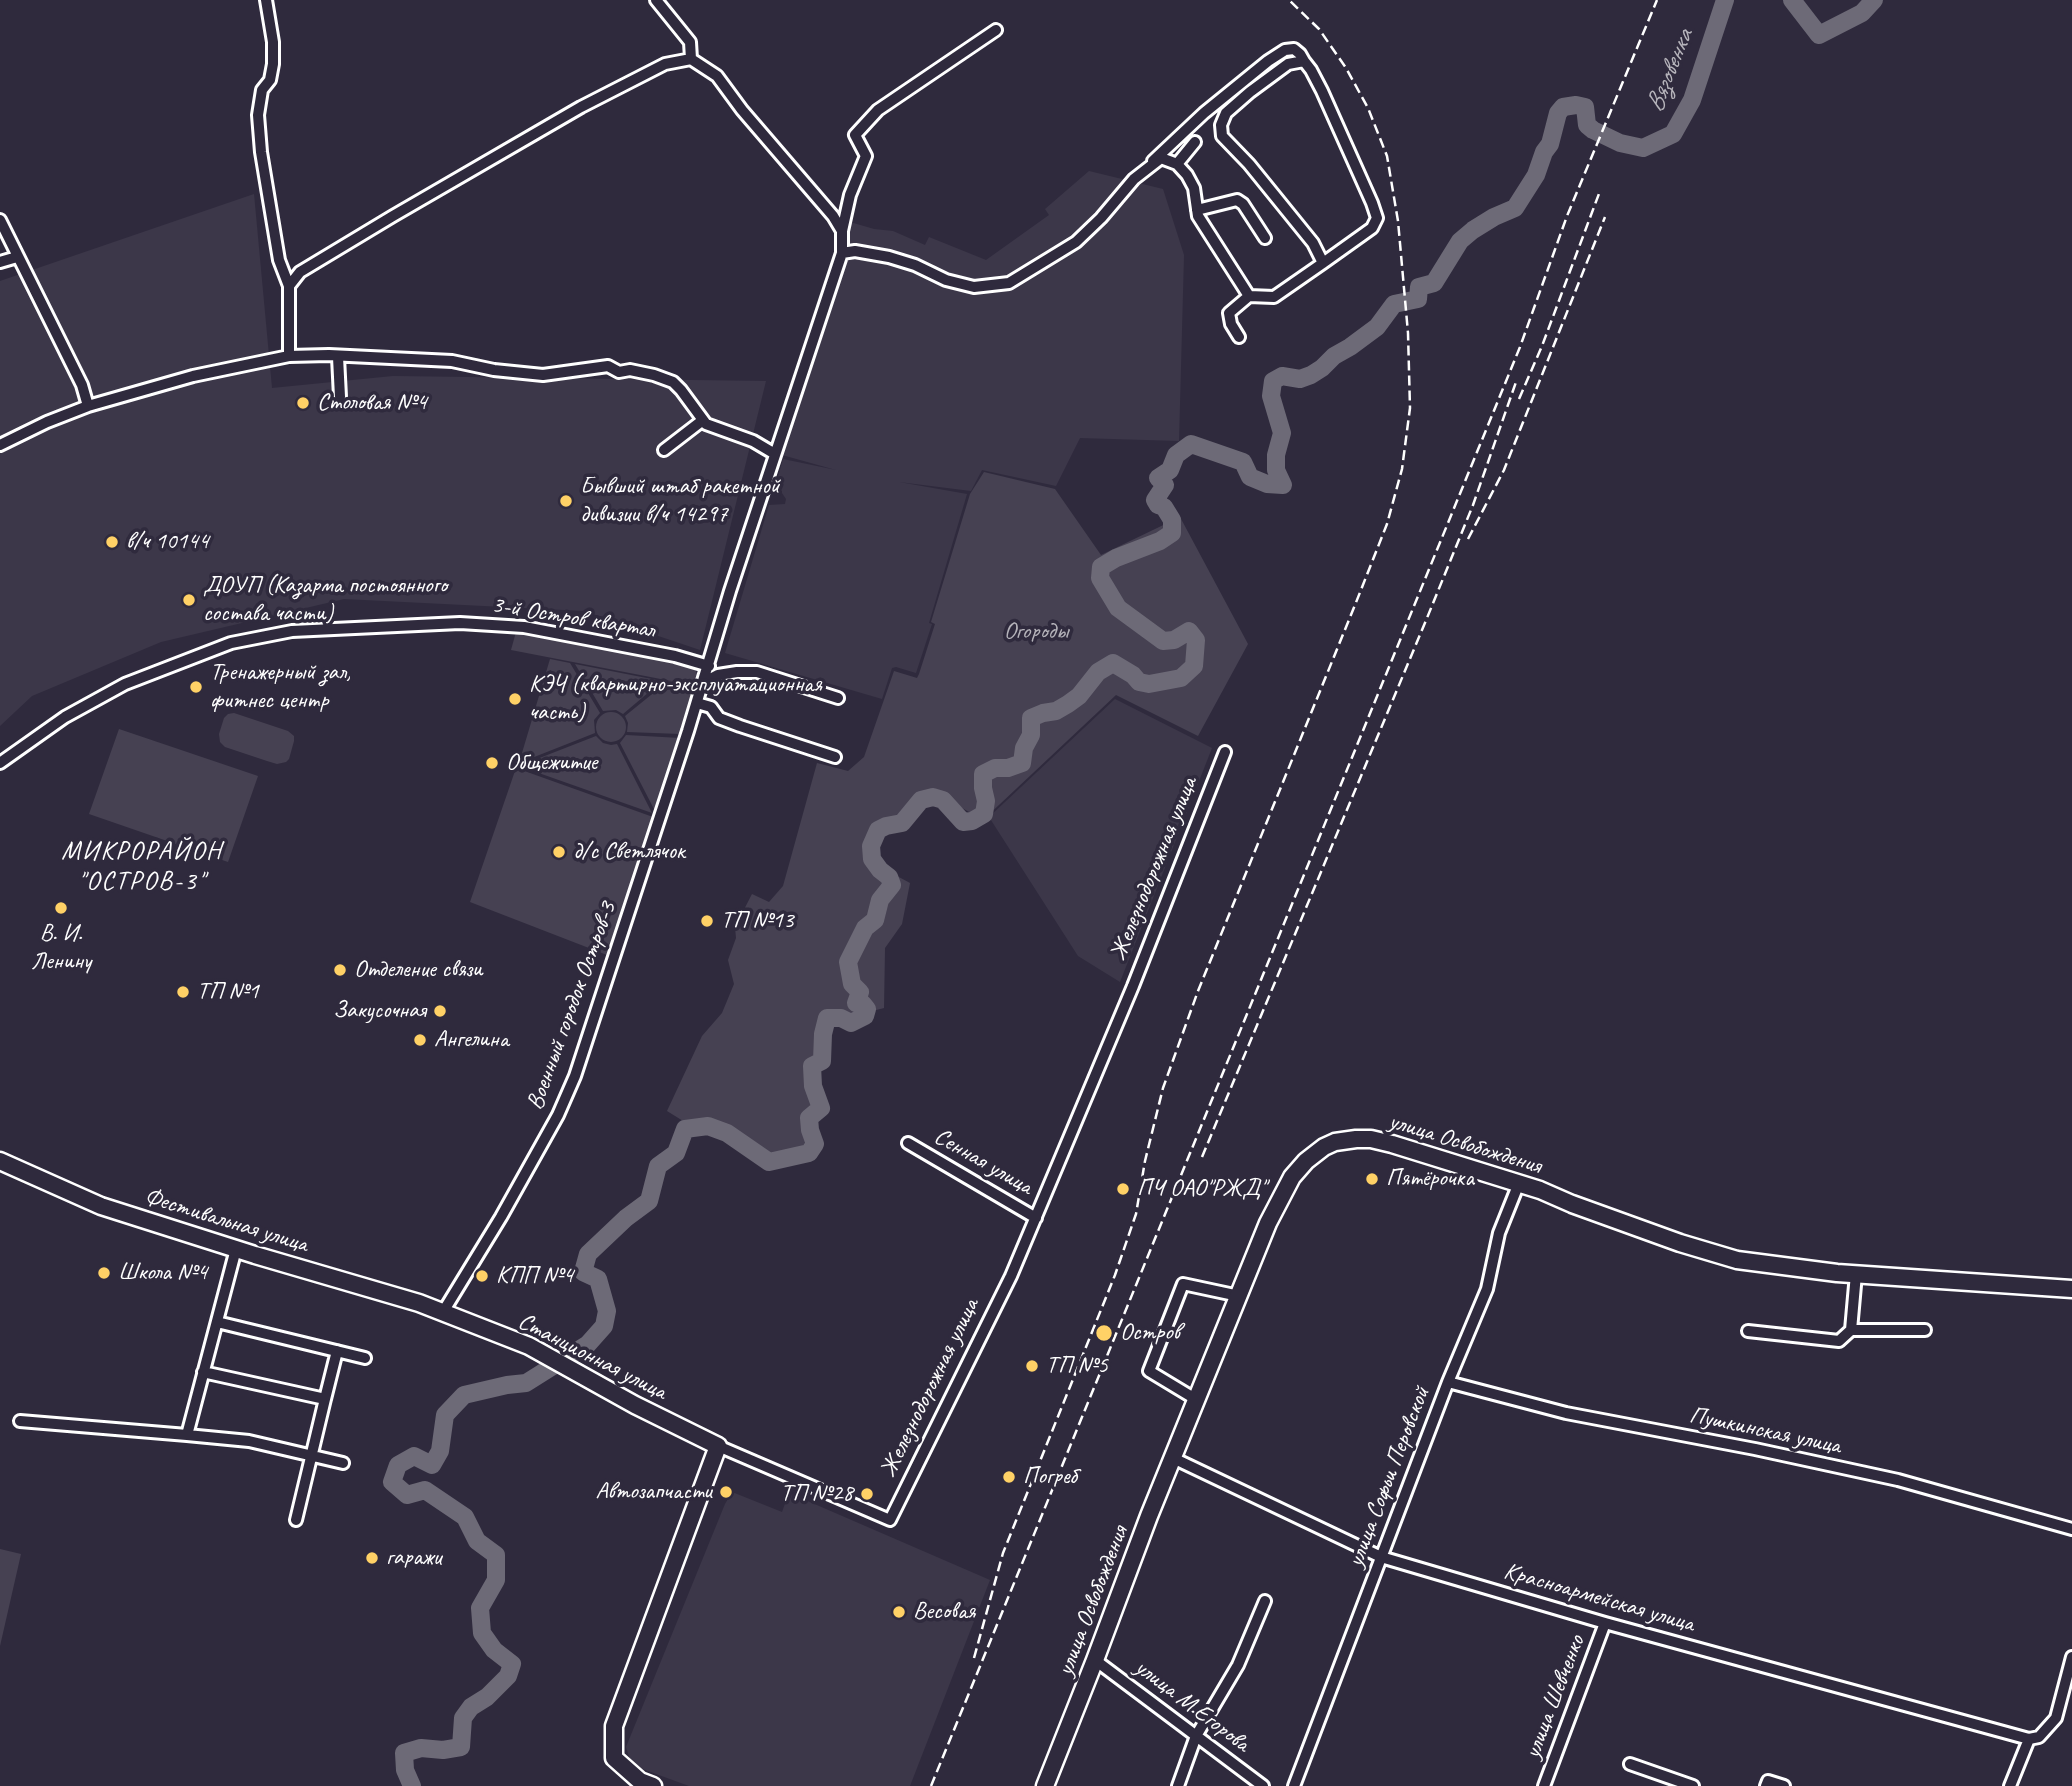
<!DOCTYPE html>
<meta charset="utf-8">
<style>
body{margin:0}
canvas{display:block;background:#2f2a3d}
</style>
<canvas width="2072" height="1786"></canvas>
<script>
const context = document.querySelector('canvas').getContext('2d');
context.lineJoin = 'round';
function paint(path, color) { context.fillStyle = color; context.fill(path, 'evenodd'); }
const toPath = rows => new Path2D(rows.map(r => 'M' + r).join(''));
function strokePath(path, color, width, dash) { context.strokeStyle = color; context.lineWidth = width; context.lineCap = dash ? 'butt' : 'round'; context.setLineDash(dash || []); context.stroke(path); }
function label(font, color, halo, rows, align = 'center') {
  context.font = font + ' Caveat,sans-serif'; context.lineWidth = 7; context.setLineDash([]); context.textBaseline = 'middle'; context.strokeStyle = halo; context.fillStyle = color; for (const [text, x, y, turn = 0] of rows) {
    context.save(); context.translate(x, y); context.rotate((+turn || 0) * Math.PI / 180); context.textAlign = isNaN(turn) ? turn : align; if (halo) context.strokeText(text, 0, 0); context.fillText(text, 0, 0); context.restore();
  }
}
const built = toPath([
 [1089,171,1163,189,1184,255,1179,441,1080,438,1056,486,982,470,971,491,899,482,967,494,929,623,932,624,916,673,896,667,892,668,882,699,725,653,769,505,785,504,786,499,776,484,783,459,836,470,782,455,848,246,850,222,874,229,893,231,925,245,929,237,986,260,1049,215,1045,209],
 [254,194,272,388,393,376,766,381,700,650,584,611,344,599,161,642,32,696,0,726,0,281],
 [1115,699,1212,748,1120,982,1078,956,989,817],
 [732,1492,782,1512,789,1493,990,1580,910,1786,689,1786,637,1767,631,1763,626,1747,725,1504]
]);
const green = toPath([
 [984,472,1055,489,1101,555,1180,517,1248,644,1198,736,1116,695,983,820,936,793,920,796,900,818,881,823,871,828,865,850,869,861,910,883,902,924,885,948,884,1008,857,1015,821,1014,816,1056,805,1066,808,1088,815,1107,806,1116,809,1145,805,1151,778,1157,766,1155,745,1139,721,1126,688,1124,667,1111,702,1036,722,1013,734,984,728,960,736,938,735,927,752,894,769,902,783,886,817,763,848,771,864,757,894,671,917,678,919,674,935,624,931,622,970,494],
 [516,632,555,632,608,649,694,667,698,676,697,687,676,683,692,688,693,692,681,734,627,732,628,723,625,716,667,682,671,681,511,650],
 [550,659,570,663,600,713,594,720,595,733,519,763],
 [575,664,662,681,623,714,616,710,603,711],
 '596 727a15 15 0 1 1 30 0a15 15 0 1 1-30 0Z',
 [234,713,288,731,294,736,294,741,289,759,286,762,277,764,267,761,225,747,220,742,219,734,224,718,228,714],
 [119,729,258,776,228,862,89,814],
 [626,735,680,738,655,811,620,743],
 [596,736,603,743,611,745,617,744,652,813,519,766],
 [516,768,653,817,607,955,470,902],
 [0,1549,21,1554,0,1646]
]);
const river = toPath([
 [1792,0,1819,35,1862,13,1874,0],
 [412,1786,405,1770,404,1753,421,1748,443,1750,461,1747,463,1718,471,1707,487,1697,508,1676,512,1664,494,1650,482,1633,480,1608,496,1580,496,1555,477,1541,465,1517,425,1490,407,1495,392,1482,398,1465,414,1456,432,1465,440,1451,445,1415,464,1395,507,1385,526,1383,588,1344,604,1326,607,1311,598,1279,583,1272,588,1254,626,1218,649,1201,658,1166,676,1153,685,1129,708,1126,727,1133,769,1162,809,1153,815,1144,810,1130,809,1118,821,1108,813,1086,812,1066,822,1061,823,1034,827,1018,841,1018,851,1023,865,1016,867,1009,863,1004,856,1003,860,992,852,984,848,962,865,928,875,920,880,900,892,885,889,877,880,870,872,859,871,846,878,830,886,826,902,823,921,800,933,797,943,800,963,822,972,821,984,814,986,801,983,788,983,774,995,768,1008,768,1022,763,1024,748,1031,735,1031,718,1043,713,1056,711,1068,704,1079,696,1098,672,1113,663,1133,675,1139,682,1149,684,1181,678,1194,666,1196,640,1189,631,1174,640,1163,641,1118,608,1100,578,1101,567,1116,558,1160,541,1172,533,1172,520,1164,507,1158,505,1155,500,1165,485,1158,478,1170,470,1176,455,1191,444,1243,462,1250,477,1267,484,1283,485,1276,470,1276,455,1282,433,1271,396,1273,381,1282,376,1300,379,1311,375,1322,368,1334,356,1350,347,1377,327,1394,304,1418,299,1419,287,1434,283,1460,241,1473,230,1494,217,1515,208,1536,175,1544,152,1550,144,1558,113,1563,107,1576,105,1585,107,1587,125,1593,130,1620,143,1643,148,1673,134,1692,100,1725,0]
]);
const street = toPath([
 [266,0,273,42,273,64,270,80,262,90,258,115,261,152,279,260,289,286,289,356],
 [656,0,690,42,691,59],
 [1153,161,1204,113,1268,61,1285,50,1294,49,1300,54,1304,61],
 [1177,164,1195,142],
 [1197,210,1237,200,1243,204,1265,238],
 [0,220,82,385,88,406,193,376,289,356,329,355,452,361,494,370,543,375,608,366,619,372,630,370,654,375,673,382,681,390,706,424,753,441,775,454],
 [842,231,850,195,866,156,855,135,878,110,996,30],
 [842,253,855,251,889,257,915,265,946,280,974,287,1009,283,1076,242,1101,218,1134,179,1161,158,1177,164,1187,175,1194,188,1198,216,1249,296,1274,297,1323,263,1372,228,1377,218,1372,203,1322,91,1311,70,1304,61,1288,64,1250,92,1226,113,1221,125,1222,136,1249,164,1313,243,1323,263],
 [0,262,17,257],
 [289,286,300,272,393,216,581,107,665,64,691,59,717,76,742,110,833,216,842,231,842,253,730,591,688,731,575,1076,558,1115,501,1217,443,1312],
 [1239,337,1231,324,1229,313,1249,296],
 [338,357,340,397],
 [0,445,47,422,88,406],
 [664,450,703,420],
 [703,683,718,675,737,672,757,672,838,698],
 [697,703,711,707,719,718,740,726,835,757],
 [0,763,65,717,125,684,231,643,292,631,460,623,524,627,675,656,709,666],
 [908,1143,1036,1218],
 [236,1249,187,1435,249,1441,343,1463],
 [217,1322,365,1358],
 [1851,1330,1925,1330],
 [1748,1331,1839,1341,1851,1330,1856,1274],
 [203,1372,325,1399,337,1351],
 [1448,1382,1566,1413,1755,1449,1898,1480,2072,1529],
 [1197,1400,1149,1371,1183,1284,1239,1296],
 [20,1421,187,1435],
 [718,1446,890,1520,1011,1276,1133,986,1225,752],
 [1173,1458,1381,1557,1605,1623,2029,1739],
 [296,1520,325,1399],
 [1095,1660,1263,1786],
 [1630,1764,1693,1786],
 [1178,1786,1196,1736,1238,1665,1265,1601],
 [1294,1786,1448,1382,1487,1289,1499,1233,1519,1183],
 [1544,1786,1605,1623],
 [1766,1786,1768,1781,1784,1786],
 [2010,1786,2029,1739,2039,1737,2056,1718,2072,1657]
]);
const primary = toPath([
 [0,1161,101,1206,255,1255,419,1303,529,1346,635,1405,718,1446,614,1726,614,1758,640,1781,653,1786],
 [1045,1786,1095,1660,1149,1516,1268,1223,1292,1177,1306,1161,1324,1147,1335,1142,1356,1139,1371,1139,1392,1144,1540,1190,1572,1204,1680,1243,1737,1260,1837,1273,2072,1289]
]);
const rail = toPath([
 [1519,399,1542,346,1600,191],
 [1468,539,1504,470,1605,217],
 [1202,1157,1427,618,1473,505,1516,382],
 [974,1658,1003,1553,1115,1275,1136,1214,1145,1161,1163,1088,1198,991,1355,605,1387,524,1402,469,1410,408,1408,333,1398,221,1387,156,1368,108,1346,68,1319,29,1289,0],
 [931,1786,1520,347,1567,216,1657,0]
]);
const markers = [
 [303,403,7,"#ffd166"],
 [566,501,7,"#ffd166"],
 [112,542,7,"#ffd166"],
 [189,600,7,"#ffd166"],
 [196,687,7,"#ffd166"],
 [515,699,7,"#ffd166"],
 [492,763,7,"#ffd166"],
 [559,852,7,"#ffd166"],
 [61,908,7,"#ffd166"],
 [707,921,7,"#ffd166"],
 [340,970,7,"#ffd166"],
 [183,992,7,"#ffd166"],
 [440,1011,7,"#ffd166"],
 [420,1040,7,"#ffd166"],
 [1372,1179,7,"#ffd166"],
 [1123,1189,7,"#ffd166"],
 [104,1273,7,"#ffd166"],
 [482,1276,7,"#ffd166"],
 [1104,1333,9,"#ffd166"],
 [1032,1366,7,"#ffd166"],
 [1009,1477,7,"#ffd166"],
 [726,1492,7,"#ffd166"],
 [867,1494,7,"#ffd166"],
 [372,1558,7,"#ffd166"],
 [899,1612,7,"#ffd166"]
];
const poiNames = [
 ["Столовая №4",317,403],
 ["Бывший штаб ракетной",580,487],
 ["дивизии в/ч 14297",580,515],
 ["в/ч 10144",126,542],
 ["ДОУП (Казарма постоянного",203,586],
 ["состава части)",203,614],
 ["Тренажерный зал,",210,673],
 ["фитнес центр",210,701],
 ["КЭЧ (квартирно-эксплуатационная",529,685],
 ["часть)",529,713],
 ["Общежитие",506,763],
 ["д/с Светлячок",573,852],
 ["ТП №13",721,921],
 ["В. И.",61,934,"center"],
 ["Ленину",61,962,"center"],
 ["Отделение связи",354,970],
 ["ТП №1",197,992],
 ["Закусочная",426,1011,"right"],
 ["Ангелина",434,1040],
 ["Пятёрочка",1386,1179],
 ["ПЧ ОАО\"РЖД\"",1137,1189],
 ["Школа №4",118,1273],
 ["КПП №4",496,1276],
 ["Остров",1120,1333],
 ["ТП №5",1046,1366],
 ["Погреб",1023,1477],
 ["Автозапчасти",712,1492,"right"],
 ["ТП №28",853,1494,"right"],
 ["гаражи",386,1558],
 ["Весовая",913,1612]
];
const streetNames = [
 ["3-й Остров квартал",573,618,9],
 ["Железнодорожная улица",1154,869,-68],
 ["Военный городок Остров-3",572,1006,-70],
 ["улица Освобождения",1465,1144,17],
 ["Сенная улица",983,1162,30],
 ["Фестивальная улица",226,1221,17],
 ["Станционная улица",592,1357,27],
 ["Железнодорожная улица",930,1388,-64],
 ["Пушкинская улица",1765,1431,12],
 ["улица Софьи Перовской",1389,1477,-69],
 ["Красноармейская улица",1599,1598,16],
 ["улица Освобождения",1093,1601,-69],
 ["улица Шевченко",1555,1697,-69],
 ["улица М.Егорова",1192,1706,37]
];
const parkNames = [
 ["Огороды",1036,632]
];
const waterNames = [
 ["Вязовенка",1670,71,-68]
];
const neighbourhoodNames = [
 ["МИКРОРАЙОН",142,852],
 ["\"ОСТРОВ-3\"",142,882]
];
paint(built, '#3c3749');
paint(green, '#464152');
strokePath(river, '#6d6a77', 18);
strokePath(street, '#fff', 16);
strokePath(primary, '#fff', 21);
strokePath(street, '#2f2a3d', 10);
strokePath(primary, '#2f2a3d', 16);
strokePath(rail, '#fff', 2.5, [10, 5]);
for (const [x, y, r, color] of markers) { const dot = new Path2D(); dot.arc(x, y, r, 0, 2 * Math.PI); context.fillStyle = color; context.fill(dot); strokePath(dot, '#2f2a3d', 2.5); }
label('24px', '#fff', '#2f2a3d', poiNames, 'left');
label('24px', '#fff', '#2f2a3d', streetNames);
label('24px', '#b5b3ba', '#2f2a3d', parkNames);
label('italic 26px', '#b6b4bb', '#2f2a3d', waterNames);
context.letterSpacing = '2px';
label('26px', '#fff', '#2f2a3d', neighbourhoodNames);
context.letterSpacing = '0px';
</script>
